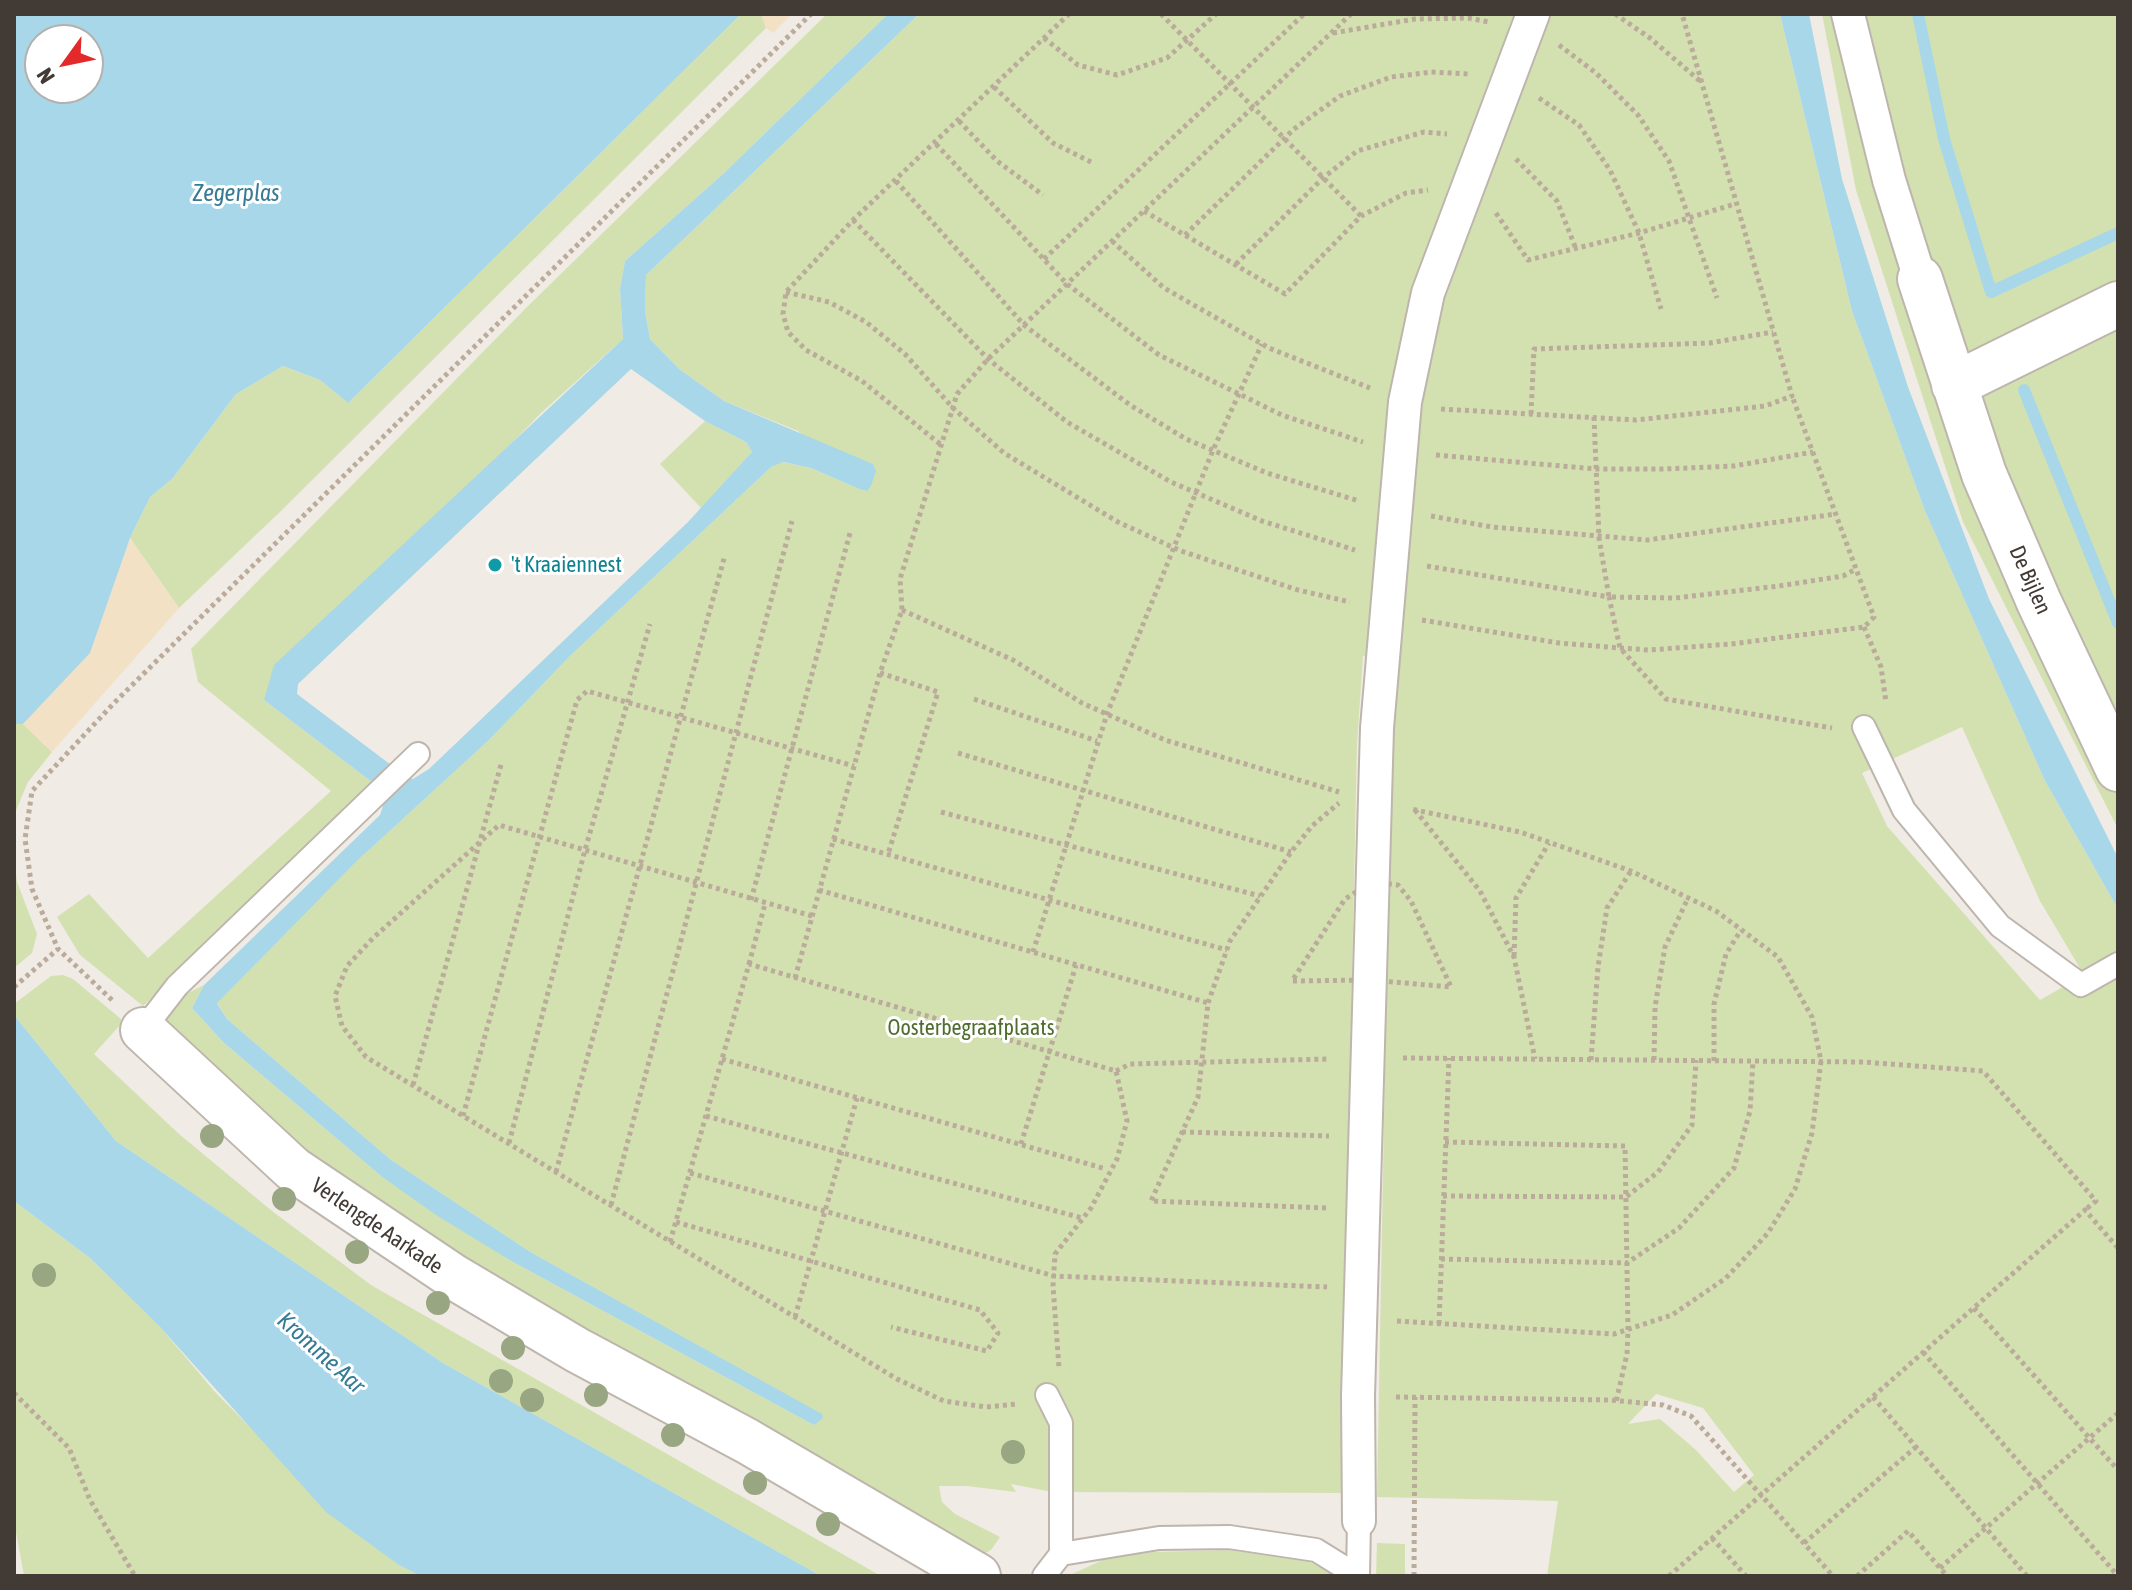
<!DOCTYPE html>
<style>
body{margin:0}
#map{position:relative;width:2132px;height:1590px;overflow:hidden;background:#f0ebe5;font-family:"Asap Condensed",sans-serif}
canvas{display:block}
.frame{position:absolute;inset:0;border:16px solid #423b35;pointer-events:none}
.north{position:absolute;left:24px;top:24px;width:80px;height:80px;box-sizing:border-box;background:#fff;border:2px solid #b3b1ae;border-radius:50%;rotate:237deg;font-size:22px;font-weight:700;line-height:32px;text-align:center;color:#423b35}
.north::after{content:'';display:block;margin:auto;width:28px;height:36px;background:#e32929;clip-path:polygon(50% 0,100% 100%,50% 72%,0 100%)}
</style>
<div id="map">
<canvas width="2132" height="1590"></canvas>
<div class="frame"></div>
<div class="north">N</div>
</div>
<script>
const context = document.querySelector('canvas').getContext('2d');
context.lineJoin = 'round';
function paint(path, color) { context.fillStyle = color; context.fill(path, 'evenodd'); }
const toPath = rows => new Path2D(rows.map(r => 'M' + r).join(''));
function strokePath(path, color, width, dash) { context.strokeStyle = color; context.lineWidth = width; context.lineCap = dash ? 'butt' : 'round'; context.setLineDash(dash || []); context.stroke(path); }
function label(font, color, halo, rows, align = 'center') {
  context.font = font + ' "Asap Condensed",sans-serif'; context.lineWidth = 6; context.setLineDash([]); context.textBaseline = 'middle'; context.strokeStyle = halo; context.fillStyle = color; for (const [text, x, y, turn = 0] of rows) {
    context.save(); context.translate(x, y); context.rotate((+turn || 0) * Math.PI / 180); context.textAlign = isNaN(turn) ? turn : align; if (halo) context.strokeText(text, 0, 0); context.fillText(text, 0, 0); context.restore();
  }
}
const green = toPath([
 [741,14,761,14,766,28,281,511,179,608,130,538,150,497,173,478,236,394,283,366,320,380,348,403],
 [827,14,888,14,722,175,625,261,620,289,623,339,541,413,264,700,377,786,143,1006,80,955,57,917,89,894,148,958,331,791,198,682,191,649,530,304],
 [919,14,1780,14,1852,311,1925,511,2045,781,2118,909,2118,1576,1547,1576,1558,1501,1377,1497,1391,743,1397,663,1363,656,1357,744,1341,1493,1052,1492,1011,1484,1016,1492,967,1486,939,1486,942,1502,955,1514,1000,1537,991,1550,979,1557,471,1268,305,1156,169,1030,166,1018,178,998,204,985,192,1008,223,1042,381,1176,513,1262,814,1425,821,1414,532,1253,391,1160,227,1019,217,1002,358,860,489,740,570,656,771,467,782,462,811,468,857,488,798,431,724,401,679,369,650,339,645,311,646,275],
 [1962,727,2040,901,2084,975,2040,1000,1887,826,1862,773],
 [1656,1394,1703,1408,1754,1475,1734,1492,1696,1450,1660,1419,1628,1424],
 [1822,14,2118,14,2118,829,1963,522,1856,190],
 [705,421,746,442,752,452,702,509,660,464],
 [14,724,23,724,52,752,28,782,15,813,14,826],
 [14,859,17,882,37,934,32,953,14,968],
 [63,975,73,979,121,1019,120,1025,94,1054,179,1134,272,1211,371,1285,881,1576,821,1576,443,1363,116,1141,14,1015,14,1004,51,976],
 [14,1201,90,1258,161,1328,215,1392,272,1449,399,1565,421,1576,24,1576,14,1521],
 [1377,1543,1405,1544,1405,1576,1376,1576],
 [1230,1550,1310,1562,1335,1576,1068,1576,1107,1558,1154,1552]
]);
const sand = toPath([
 [761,14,792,14,773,33,766,28],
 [130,538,179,608,52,752,23,724,90,653]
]);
const water = toPath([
 [14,14,741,14,348,403,320,380,283,366,236,394,173,478,150,497,130,538,90,653,23,724,14,724],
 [40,40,88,40,88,88,40,88],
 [888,14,919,14,646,275,645,311,650,339,679,369,724,401,873,464,876,471,871,486,867,491,857,488,811,468,783,462,771,467,570,656,489,740,358,860,217,1003,227,1019,391,1160,532,1253,822,1414,823,1418,814,1425,513,1262,436,1215,381,1176,223,1042,192,1008,204,985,380,815,386,797,405,776,413,779,429,769,688,522,752,452,746,442,705,421,631,369,298,684,297,694,395,768,377,786,264,700,274,665,623,339,620,289,625,261,722,175],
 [1780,14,1809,14,1842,179,1908,387,1989,599,2118,858,2118,909,2045,781,1925,511,1852,311],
 [14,1015,116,1141,443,1363,821,1576,421,1576,399,1565,326,1512,161,1328,90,1258,14,1201]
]);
const stream = toPath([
 [1918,14,1944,139,1991,292,2118,233],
 [2024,390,2118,623]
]);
const path = toPath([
 [1161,14,1361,216],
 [1615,14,1650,38,1700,81],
 [1333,33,1415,19,1468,18,1489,22],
 [1044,38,1078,65,1117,75,1167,58,1216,14],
 [1559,45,1596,73,1638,115,1669,161,1717,298],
 [994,87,1053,143,1091,162],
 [1539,98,1579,125,1610,170,1639,233,1661,309],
 [959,121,997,161,1043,195],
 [936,144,1067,284,1159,355,1282,415,1363,442],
 [1516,159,1557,201,1576,249],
 [896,181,1024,325,1130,405,1186,439,1267,473,1359,501],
 [1144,211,1285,294,1361,216,1406,193,1428,190],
 [1496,213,1528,260,1639,233,1735,204],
 [853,220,988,359,1067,422,1171,482,1262,521,1355,550],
 [1185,235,1294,129,1340,96,1391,77,1431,72,1470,74],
 [1112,241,1164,288,1269,348,1370,388],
 [1044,259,1304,14],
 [1236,264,1323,178,1357,151,1424,132,1447,134],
 [786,292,829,302,866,322,905,354,953,408,1004,453,1118,522,1181,551,1298,590,1350,602],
 [1441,409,1636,420,1765,406,1792,396,1682,14],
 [1531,414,1534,349,1710,343,1773,332],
 [1594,417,1599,538,1609,597,1675,598,1779,586,1843,576,1856,569,1792,396],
 [940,444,862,381,806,350,788,332,783,314,786,292,853,220,1069,14],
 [1436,455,1596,469,1664,469,1734,466,1813,452],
 [1431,516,1492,527,1647,540,1836,514],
 [1427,566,1609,597,1620,648,1666,699,1832,728],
 [902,610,1013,660,1082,703,1165,740,1339,792],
 [1422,620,1559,643,1620,648,1649,650,1731,644,1864,627,1874,617,1856,569],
 [1864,627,1881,667,1886,702],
 [880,673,938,692,888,854],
 [974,699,1097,741],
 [958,753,1291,852],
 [1415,810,1480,891,1514,957,1535,1059],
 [941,812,1260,896],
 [833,839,1227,950],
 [1372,882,1398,885,1411,901,1451,987,1370,980,1292,981,1345,899,1372,882],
 [819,890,1208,1003],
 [751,900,850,533],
 [812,916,499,825,373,938,347,966,335,996,342,1026,366,1057,897,1379,944,1401,986,1407,1017,1404],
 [1033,952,1107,714,1213,450,1262,344],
 [1514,956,1516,898,1549,843],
 [749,964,765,904],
 [795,978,880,673,902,610,900,579,957,394,988,359,1351,14],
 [14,987,58,949],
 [112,1000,58,949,32,889,25,839,32,791,114,703,811,14],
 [1403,1058,1863,1062,1983,1071,2096,1201,2085,1210],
 [722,1059,1106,1169],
 [1591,1060,1598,967,1607,908,1631,871],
 [1654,1060,1655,1007,1665,947,1688,898],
 [1714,1061,1714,1004,1726,954,1741,930],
 [1116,1071,1130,1064,1329,1059],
 [413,1085,502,761],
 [463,1116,577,700,587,691,854,766],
 [706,1116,1082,1218],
 [1182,1132,1329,1136],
 [1445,1142,1625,1146,1628,1330,1627,1354,1616,1402],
 [509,1143,585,850,650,624],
 [1021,1144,1076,965],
 [556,1172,725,555],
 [690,1173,1054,1276,1327,1287],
 [1443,1196,1626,1197,1658,1172,1692,1125,1696,1060],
 [611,1205,792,521],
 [1326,1208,1151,1201,1198,1097,1208,1003,1230,941,1291,852,1312,826,1339,803],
 [676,1222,980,1310,998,1333,987,1351,891,1327],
 [670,1242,749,964,1116,1071,1127,1121,1117,1159,1091,1208,1055,1254,1053,1286,1059,1368],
 [1441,1259,1627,1263,1679,1228,1734,1168,1750,1111,1753,1061],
 [1974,1308,2118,1470],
 [795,1317,857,1098],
 [1397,1321,1614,1334,1672,1315,1726,1278,1768,1233,1795,1189,1812,1133,1821,1061,1812,1017,1778,957,1716,911,1631,871,1520,832,1411,809],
 [1439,1324,1449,1058],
 [1923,1352,2118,1576],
 [14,1393,69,1448,90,1500,135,1576],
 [1396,1397,1610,1400,1663,1405,1691,1416,1833,1576],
 [1873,1397,2027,1576],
 [1712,1538,1746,1576],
 [1804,1543,1916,1447],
 [1940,1568,2118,1413],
 [1414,1576,1415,1397],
 [1669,1576,2085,1210,2118,1248],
 [1857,1576,1908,1531,1947,1576]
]);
const service = toPath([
 [1864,727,1904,810,2000,926,2081,985,2118,964],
 [143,1030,177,986,418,754],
 [1047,1395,1061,1423,1061,1554],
 [1044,1576,1061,1554,1159,1538,1229,1537,1316,1550,1358,1576],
 [1358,1576,1359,1521]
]);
const pedestrian = toPath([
 [1848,14,1889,180,1920,279],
 [1359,1521,1358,1396,1377,728,1405,402,1428,293,1533,14]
]);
const minor = toPath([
 [1920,279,1984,474,2039,602,2118,769],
 [1954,385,2118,304],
 [143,1030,293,1169,454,1277,577,1350,747,1441,978,1576]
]);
const trees = [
 [212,1136],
 [284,1199],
 [357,1252],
 [44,1275],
 [438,1303],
 [513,1348],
 [501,1381],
 [596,1395],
 [532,1400],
 [673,1435],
 [1013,1452],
 [755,1483],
 [828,1524]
];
const markers = [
 [495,565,8,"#0f9aa8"]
];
const cultureNames = [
 ["'t Kraaiennest",511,565]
];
const streetNames = [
 ["De Bijlen",2030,580,66],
 ["Verlengde Aarkade",377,1226,34]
];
const parkNames = [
 ["Oosterbegraafplaats",971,1028]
];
const waterNames = [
 ["Zegerplas",236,193],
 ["Kromme Aar",321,1353,42]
];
paint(green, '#d3e1b1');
paint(sand, '#f2e1c4');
paint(water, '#a7d7e8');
strokePath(stream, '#a7d7e8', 12);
strokePath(service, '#beb5ac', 26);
strokePath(pedestrian, '#beb5ac', 36);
strokePath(minor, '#beb5ac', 48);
strokePath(path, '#bbab9b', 5, [4, 4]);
strokePath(service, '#fff', 22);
strokePath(pedestrian, '#fff', 32);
strokePath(minor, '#fff', 44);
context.fillStyle = '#98a681';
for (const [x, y] of trees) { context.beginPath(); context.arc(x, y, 12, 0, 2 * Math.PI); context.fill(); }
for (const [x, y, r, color] of markers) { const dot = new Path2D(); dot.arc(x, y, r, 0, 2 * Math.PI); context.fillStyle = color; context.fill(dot); strokePath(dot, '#fff', 3); }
label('22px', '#0d838f', '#fff', cultureNames, 'left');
label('22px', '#423b35', '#fff', streetNames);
label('22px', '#506d2f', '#fff', parkNames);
label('italic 24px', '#367a94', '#fff', waterNames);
</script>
